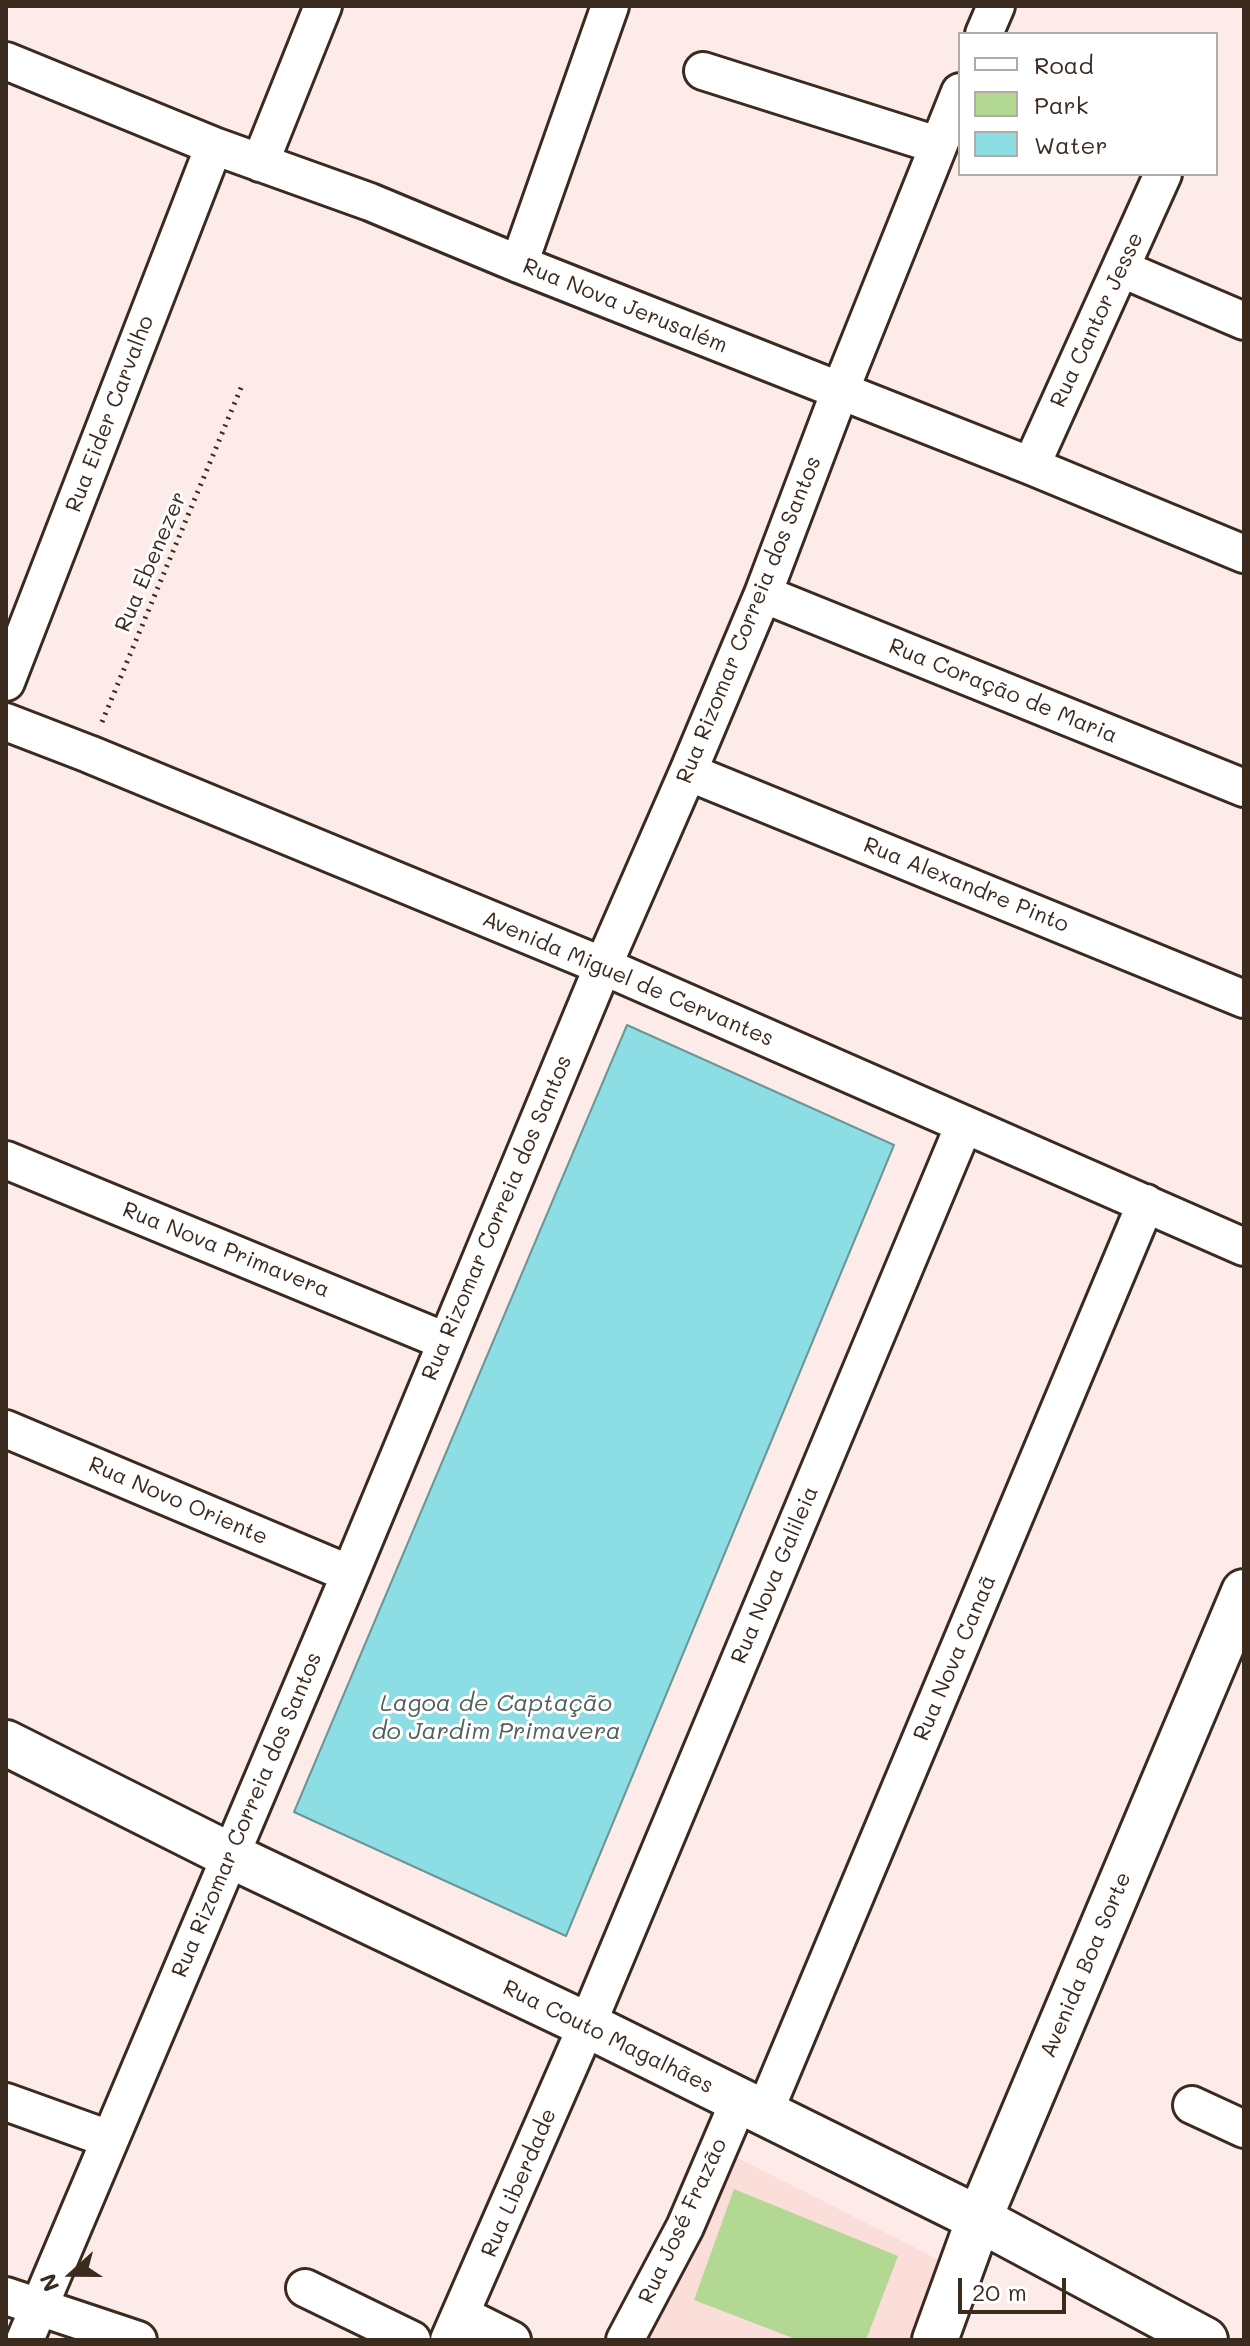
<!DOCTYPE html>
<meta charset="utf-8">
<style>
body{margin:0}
#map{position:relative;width:1250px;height:2346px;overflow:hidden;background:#fdebe9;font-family:Mali,sans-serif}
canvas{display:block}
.frame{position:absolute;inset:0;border:8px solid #3b2a1e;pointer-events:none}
.legend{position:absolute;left:958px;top:32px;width:260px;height:144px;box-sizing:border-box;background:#fff;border:2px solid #b1aaa5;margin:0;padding:10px 14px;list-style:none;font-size:24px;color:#3b2a1e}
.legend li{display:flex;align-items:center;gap:16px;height:40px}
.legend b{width:40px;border:2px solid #b1aaa5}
.north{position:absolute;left:32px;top:2234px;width:80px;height:80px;-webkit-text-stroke:6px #fff;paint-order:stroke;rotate:249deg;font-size:22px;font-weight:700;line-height:32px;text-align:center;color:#3b2a1e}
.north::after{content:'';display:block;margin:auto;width:28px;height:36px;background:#3b2a1e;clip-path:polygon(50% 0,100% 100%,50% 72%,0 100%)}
.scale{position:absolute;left:958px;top:2278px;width:108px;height:36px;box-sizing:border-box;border:4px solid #3b2a1e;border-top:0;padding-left:10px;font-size:24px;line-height:28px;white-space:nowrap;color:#3b2a1e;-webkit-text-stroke:6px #fff;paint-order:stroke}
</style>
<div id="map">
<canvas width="1250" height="2346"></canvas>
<div class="frame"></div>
<ul class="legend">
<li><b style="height:10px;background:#fff"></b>Road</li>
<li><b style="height:22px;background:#b2d894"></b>Park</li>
<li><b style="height:22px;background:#8cdee4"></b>Water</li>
</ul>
<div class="north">N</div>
<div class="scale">20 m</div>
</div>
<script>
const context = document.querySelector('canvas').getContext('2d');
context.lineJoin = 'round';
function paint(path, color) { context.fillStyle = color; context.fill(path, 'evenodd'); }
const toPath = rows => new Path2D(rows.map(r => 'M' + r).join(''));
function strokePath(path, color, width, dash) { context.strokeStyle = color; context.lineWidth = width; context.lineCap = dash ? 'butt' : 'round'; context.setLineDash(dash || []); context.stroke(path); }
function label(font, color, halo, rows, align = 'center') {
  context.font = font + ' Mali,sans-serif'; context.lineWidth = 6; context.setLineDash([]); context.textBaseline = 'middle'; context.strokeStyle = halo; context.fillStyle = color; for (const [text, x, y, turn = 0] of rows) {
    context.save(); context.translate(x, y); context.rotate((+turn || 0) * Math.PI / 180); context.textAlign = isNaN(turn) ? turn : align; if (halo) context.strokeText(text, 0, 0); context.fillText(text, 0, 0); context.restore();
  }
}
const built = toPath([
 [730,2154,955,2268,927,2340,642,2340]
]);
const green = toPath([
 [734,2189,898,2256,866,2340,798,2340,694,2300]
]);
const water = toPath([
 [627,1025,894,1145,566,1936,294,1812,627,1025]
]);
const path = toPath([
 [102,722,243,383]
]);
const street = toPath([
 [984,34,996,6],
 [6,61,214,146,370,202,519,264,1031,466,1244,554],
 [703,71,937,145],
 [260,163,323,6],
 [519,264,610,6],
 [1122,269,1244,321],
 [1031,466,1163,174],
 [763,594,1244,788],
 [6,682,214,146],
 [6,722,89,754,603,966,1244,1247],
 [688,772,1244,999],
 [6,1160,445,1341],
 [6,1429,350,1574],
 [6,2102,109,2139],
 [1192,2105,1244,2129],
 [764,2113,1146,1203],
 [305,2288,412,2340],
 [6,2296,138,2340],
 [462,2315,512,2340],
 [25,2340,350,1574,603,966,688,772,763,594,840,391,960,92],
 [449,2340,587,2025,964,1125],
 [625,2340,685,2227,739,2101]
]);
const secondary = toPath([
 [6,1743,229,1855,587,2025,979,2219,1205,2340],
 [935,2340,979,2219,1244,1592]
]);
const streetNames = [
 ["Rua Nova Jerusalém",625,306,22],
 ["Rua Cantor Jesse",1097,320,-65],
 ["Rua Eider Carvalho",110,414,-69],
 ["Rua Ebenezer",151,562,-67],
 ["Rua Rizomar Correia dos Santos",749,620,-68],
 ["Rua Coração de Maria",1003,691,22],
 ["Rua Alexandre Pinto",966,885,22],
 ["Avenida Miguel de Cervantes",628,979,23],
 ["Rua Rizomar Correia dos Santos",497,1218,-67],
 ["Rua Nova Primavera",226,1250,22],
 ["Rua Novo Oriente",178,1501,23],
 ["Rua Nova Galileia",775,1575,-67],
 ["Rua Nova Canaã",955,1658,-67],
 ["Rua Rizomar Correia dos Santos",247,1815,-67],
 ["Avenida Boa Sorte",1086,1965,-67],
 ["Rua Couto Magalhães",608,2037,26],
 ["Rua Liberdade",519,2183,-67],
 ["Rua José Frazão",683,2221,-65]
];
const waterNames = [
 ["Lagoa de Captação",496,1704],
 ["do Jardim Primavera",496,1732]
];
paint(built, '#fbddd9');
paint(green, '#b2d894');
paint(water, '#8cdee4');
strokePath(water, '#6c9695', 2);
strokePath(street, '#3b2a1e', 42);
strokePath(secondary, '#3b2a1e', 50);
strokePath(path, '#3b2a1e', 5, [2, 6]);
strokePath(street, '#fff', 36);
strokePath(secondary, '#fff', 44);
label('22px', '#3b2a1e', '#fff', streetNames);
label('italic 24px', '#536059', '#fff', waterNames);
</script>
